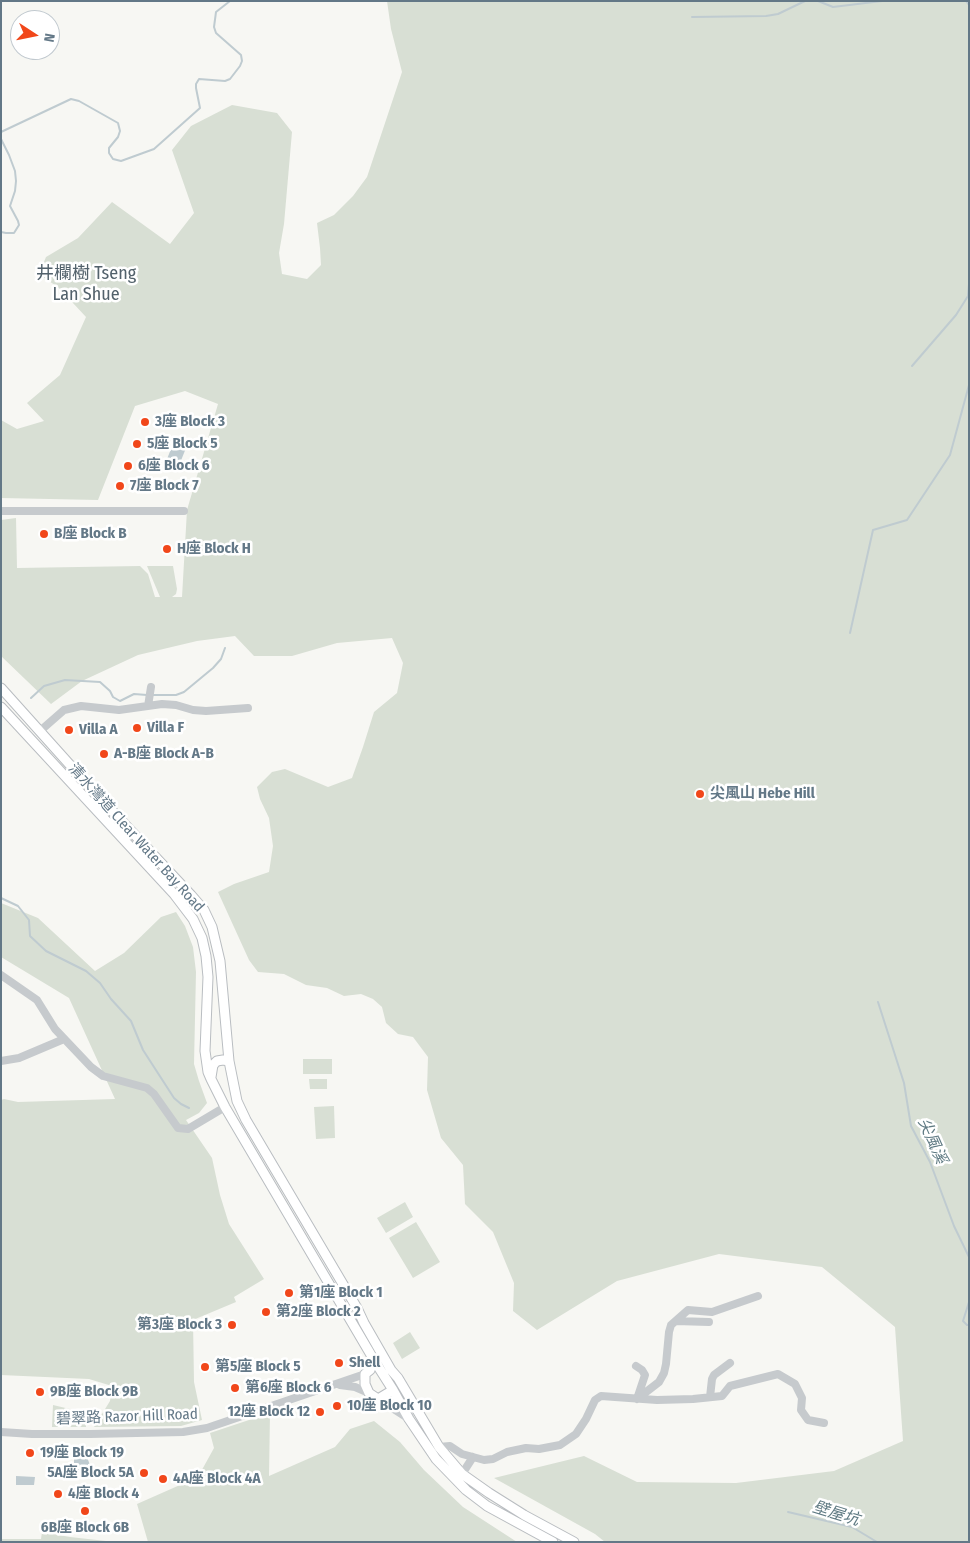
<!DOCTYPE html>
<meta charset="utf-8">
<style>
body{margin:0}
#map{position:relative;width:970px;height:1543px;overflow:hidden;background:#f7f7f3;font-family:"Fira Sans Condensed",sans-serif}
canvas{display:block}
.frame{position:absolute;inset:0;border:2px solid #637887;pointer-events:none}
.north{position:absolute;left:10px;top:10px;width:50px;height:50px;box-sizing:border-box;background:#fff;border:1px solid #c1c9cf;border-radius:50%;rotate:101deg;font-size:14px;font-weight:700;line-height:20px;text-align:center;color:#637887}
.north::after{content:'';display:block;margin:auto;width:18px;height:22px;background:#f1471a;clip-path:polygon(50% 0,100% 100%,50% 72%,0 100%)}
</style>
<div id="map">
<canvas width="970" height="1543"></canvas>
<div class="frame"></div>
<div class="north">N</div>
</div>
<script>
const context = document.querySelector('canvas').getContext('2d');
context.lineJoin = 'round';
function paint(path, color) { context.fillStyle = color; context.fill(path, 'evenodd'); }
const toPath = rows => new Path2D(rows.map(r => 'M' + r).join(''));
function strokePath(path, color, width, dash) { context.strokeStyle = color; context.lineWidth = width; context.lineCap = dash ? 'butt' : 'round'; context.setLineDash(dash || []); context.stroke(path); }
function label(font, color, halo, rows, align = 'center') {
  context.font = font + ' "Fira Sans Condensed","Noto Sans TC",sans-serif'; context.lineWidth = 5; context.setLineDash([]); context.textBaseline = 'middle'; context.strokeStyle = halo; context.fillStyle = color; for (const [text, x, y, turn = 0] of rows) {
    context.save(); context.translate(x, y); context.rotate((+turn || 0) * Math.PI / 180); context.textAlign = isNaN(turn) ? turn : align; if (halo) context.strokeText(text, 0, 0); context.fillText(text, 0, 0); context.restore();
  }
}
const green = toPath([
 [387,1,969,1,969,1542,605,1542,595,1534,494,1478,584,1456,637,1482,736,1483,834,1471,903,1441,895,1327,822,1267,719,1254,617,1281,537,1330,513,1311,514,1283,493,1232,465,1204,463,1165,441,1138,427,1090,428,1057,413,1037,398,1034,386,1023,382,1007,373,999,361,994,344,996,327,988,306,985,284,974,258,972,249,960,218,892,234,884,269,872,273,846,269,818,260,799,257,787,272,772,285,769,328,787,352,778,363,747,374,712,397,693,403,663,392,638,337,643,292,656,254,656,235,636,197,641,138,655,82,681,51,704,1,656,1,520,16,518,17,568,140,566,148,574,155,597,160,597,147,566,173,566,177,589,176,594,172,597,182,597,187,510,218,404,185,391,135,406,98,500,1,498,1,420,17,429,44,421,27,403,60,375,86,317,59,288,39,274,46,257,78,238,112,202,170,244,194,213,172,150,191,126,232,105,277,113,292,132,284,224,279,253,282,274,307,279,321,265,320,248,317,223,334,215,353,196,367,177,402,72,391,29],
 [1,903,38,918,95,971,124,953,161,917,176,912,185,926,193,947,196,972,194,1064,199,1081,207,1103,199,1113,186,1120,212,1158,220,1195,229,1224,264,1279,234,1297,236,1302,193,1320,194,1382,202,1420,181,1426,94,1427,110,1401,112,1386,89,1379,1,1375,1,1100,4,1099,18,1102,115,1099,69,998,1,957],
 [303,1059,332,1059,332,1074,303,1074],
 [309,1079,327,1079,327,1089,310,1089],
 [334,1106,335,1138,316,1139,314,1107],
 [405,1202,413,1217,386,1233,377,1218],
 [416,1222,440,1262,413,1278,389,1238],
 [410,1332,420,1348,402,1359,393,1343],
 [53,1405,74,1410,87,1411,86,1427,52,1427],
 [270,1413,269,1476,335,1447,350,1429,374,1421,400,1442,424,1470,463,1507,517,1542,148,1542,137,1504,198,1477,214,1448,210,1433],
 [42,1532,70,1537,115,1542,1,1542,1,1539,41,1539]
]);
const water = toPath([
 [175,439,188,443,178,468,165,464],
 [74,1445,82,1445,82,1452,85,1452,90,1465,84,1470,74,1470],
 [16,1476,35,1477,34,1485,16,1485]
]);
const stream = toPath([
 [818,1,833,7,882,1],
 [966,1,969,5],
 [692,17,766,16,778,14,805,1],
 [1,132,71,99,79,101,118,123,120,131,118,137,109,148,109,153,113,159,121,161,154,149,200,108,196,88,196,84,199,79,225,81,230,79,240,66,242,61,241,55,216,33,214,27,216,12,230,1],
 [1,139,9,155,15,171,16,181,15,191,10,206,18,221,19,225,14,233,6,233,1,232],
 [912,366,956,315,968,296,969,284],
 [850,633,873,530,907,520,950,455,969,385],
 [151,695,176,695,184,692,213,668,221,659,225,648],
 [31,698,44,686,65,680,100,682,110,691,113,697,120,701,134,694,147,695],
 [1,898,18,906,29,920,30,936,46,951,86,971,100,983,111,999,131,1021,143,1050,174,1098,181,1104,189,1108],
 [878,1002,904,1083,911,1126,930,1162,954,1226,969,1257],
 [969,1302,963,1321,967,1325,969,1325],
 [788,1512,852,1527,877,1542]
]);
const minor = toPath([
 [1,511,184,511],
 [148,706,151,687],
 [40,731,64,710,81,706,119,710,162,704,176,705,193,710,206,711,248,708],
 [1,975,37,1000,55,1029,91,1067,103,1076,147,1088,154,1094,178,1128,188,1129,225,1107],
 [1,1061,19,1058,64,1039],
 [676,1321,709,1322],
 [636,1366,642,1370,645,1375,637,1399],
 [340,1385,355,1387,369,1393],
 [710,1397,712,1379,714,1375,730,1363],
 [378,1399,409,1419],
 [637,1399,659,1382,664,1373,666,1364,669,1332,671,1325,688,1310,712,1312,758,1296],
 [1,1432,32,1434,90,1434,183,1432,207,1428,365,1374],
 [439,1447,450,1446,462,1454,484,1460,493,1459,507,1452,526,1448,539,1449,560,1445,576,1434,586,1419,595,1400,601,1396,657,1400,693,1399,722,1396,730,1386,778,1374,795,1384,802,1398,801,1410,808,1420,824,1423],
 [462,1474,473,1457]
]);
const major = toPath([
 [1,688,88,785,191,895,204,910,212,927,220,961,229,1061,237,1101,246,1120,357,1308,364,1323,391,1370,398,1378,439,1447,462,1474,489,1493,524,1515,574,1542],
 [1,707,174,894,193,919,202,938,206,956,208,977,205,1051,208,1072,211,1079,225,1107,374,1360,393,1390,409,1419,436,1459,466,1490,487,1506,553,1542],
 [211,1077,213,1065,217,1061,223,1060,229,1061],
 [374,1360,370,1370,365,1374,365,1384,369,1393,378,1399,393,1390]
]);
const markers = [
 [145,422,5,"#f1471a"],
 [137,444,5,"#f1471a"],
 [128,466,5,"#f1471a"],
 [120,486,5,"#f1471a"],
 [44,534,5,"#f1471a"],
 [167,549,5,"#f1471a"],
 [137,728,5,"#f1471a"],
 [69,730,5,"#f1471a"],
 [104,754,5,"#f1471a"],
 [700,794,5,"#f1471a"],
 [289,1293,5,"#f1471a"],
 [266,1312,5,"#f1471a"],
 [232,1325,5,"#f1471a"],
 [339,1363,5,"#f1471a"],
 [205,1367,5,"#f1471a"],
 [235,1388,5,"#f1471a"],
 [40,1392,5,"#f1471a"],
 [337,1406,5,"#f1471a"],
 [320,1412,5,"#f1471a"],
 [30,1453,5,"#f1471a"],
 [144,1473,5,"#f1471a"],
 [163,1479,5,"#f1471a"],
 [58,1494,5,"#f1471a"],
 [85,1511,5,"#f1471a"]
];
const poiNames = [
 ["3座 Block 3",155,422],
 ["5座 Block 5",147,444],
 ["6座 Block 6",138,466],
 ["7座 Block 7",130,486],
 ["B座 Block B",54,534],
 ["H座 Block H",177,549],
 ["Villa F",147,728],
 ["Villa A",79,730],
 ["A-B座 Block A-B",114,754],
 ["尖風山 Hebe Hill",710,794],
 ["第1座 Block 1",299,1293],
 ["第2座 Block 2",276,1312],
 ["第3座 Block 3",222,1325,"right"],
 ["Shell",349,1363],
 ["第5座 Block 5",215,1367],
 ["第6座 Block 6",245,1388],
 ["9B座 Block 9B",50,1392],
 ["10座 Block 10",347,1406],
 ["12座 Block 12",310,1412,"right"],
 ["19座 Block 19",40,1453],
 ["5A座 Block 5A",134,1473,"right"],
 ["4A座 Block 4A",173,1479],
 ["4座 Block 4",68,1494],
 ["6B座 Block 6B",85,1528,"center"]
];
const streetNames = [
 ["清水灣道 Clear Water Bay Road",136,838,48],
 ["碧翠路 Razor Hill Road",127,1417,-2]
];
const waterNames = [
 ["尖風溪",932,1141,66],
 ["壁屋坑",836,1514,17]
];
const quarterNames = [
 ["井欄樹 Tseng",86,274],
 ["Lan Shue",86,295]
];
paint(green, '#d8dfd4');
paint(water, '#bfcbd0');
strokePath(stream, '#bfcbd0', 2);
strokePath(major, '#b9bdc1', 11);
strokePath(minor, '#c6cacd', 8);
strokePath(major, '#fff', 9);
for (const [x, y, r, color] of markers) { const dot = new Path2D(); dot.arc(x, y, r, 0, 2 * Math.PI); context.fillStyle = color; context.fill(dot); strokePath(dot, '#fff', 2); }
label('bold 15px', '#637887', '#fff', poiNames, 'left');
label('15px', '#637887', '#fff', streetNames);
label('italic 16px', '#5f7a83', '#fff', waterNames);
label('18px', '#52616b', '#fff', quarterNames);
</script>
